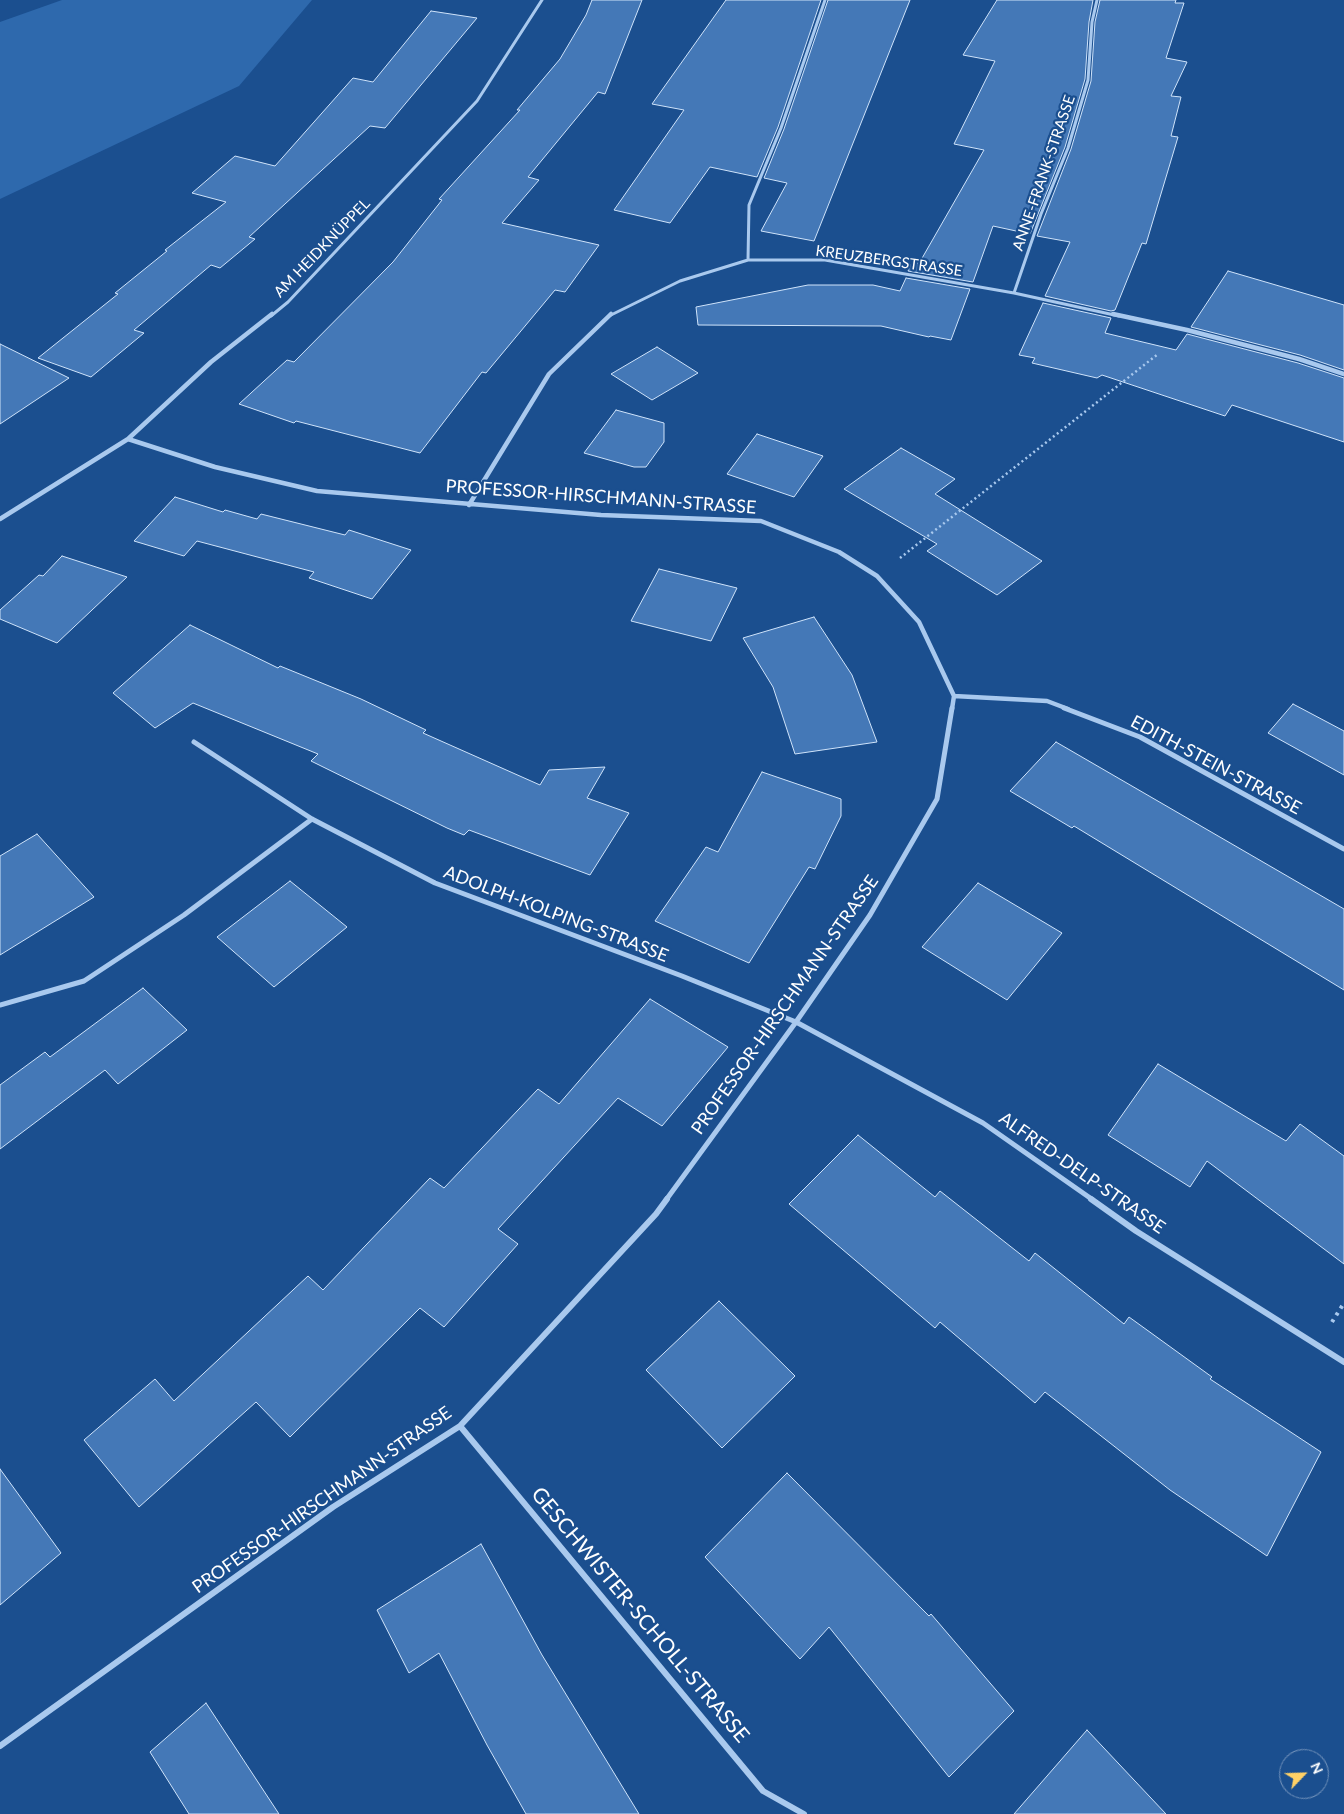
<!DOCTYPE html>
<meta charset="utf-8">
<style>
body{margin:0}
#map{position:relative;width:1344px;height:1814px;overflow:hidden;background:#1b4f8f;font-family:Lato,sans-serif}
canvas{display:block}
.north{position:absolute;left:1279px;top:1749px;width:50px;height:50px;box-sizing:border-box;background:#1b4f8f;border:1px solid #7695bc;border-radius:50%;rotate:66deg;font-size:14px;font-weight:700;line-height:20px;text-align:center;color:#fff}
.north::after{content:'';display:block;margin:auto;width:18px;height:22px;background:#ffd166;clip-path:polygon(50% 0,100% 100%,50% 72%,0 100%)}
</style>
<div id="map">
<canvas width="1344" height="1814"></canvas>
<div class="north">N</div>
</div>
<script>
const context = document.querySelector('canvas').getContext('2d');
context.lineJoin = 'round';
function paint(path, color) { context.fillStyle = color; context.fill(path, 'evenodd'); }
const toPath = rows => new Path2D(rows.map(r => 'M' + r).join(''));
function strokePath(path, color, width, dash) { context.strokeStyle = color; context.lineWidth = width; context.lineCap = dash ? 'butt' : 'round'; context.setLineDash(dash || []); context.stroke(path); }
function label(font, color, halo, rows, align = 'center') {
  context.font = font + ' Lato,sans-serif'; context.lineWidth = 4.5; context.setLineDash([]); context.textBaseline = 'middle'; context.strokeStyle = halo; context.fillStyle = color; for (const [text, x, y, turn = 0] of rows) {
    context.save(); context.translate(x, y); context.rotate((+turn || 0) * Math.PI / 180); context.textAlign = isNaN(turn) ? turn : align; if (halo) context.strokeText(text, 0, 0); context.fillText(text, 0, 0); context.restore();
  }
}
const green = toPath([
 [62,0,312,0,239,86,0,199,0,22]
]);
const building = toPath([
 [592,0,642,0,605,94,598,92,528,177,539,180,502,223,599,245,565,292,555,290,486,373,482,372,420,453,296,421,294,423,239,404,287,360,294,362,393,262,442,200,439,199,520,110,517,110,560,59,586,15,592,0],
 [726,0,821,0,778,127,757,177,710,167,670,223,614,210,684,110,652,104,726,0],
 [828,0,910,0,814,241,761,231,787,183,764,178,784,129,828,0],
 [997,0,1093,0,1089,22,1085,79,1065,147,1030,234,993,226,973,282,908,271,911,264,928,261,921,260,984,150,954,144,995,61,963,55,997,0],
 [1100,0,1176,0,1175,3,1184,3,1166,58,1187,62,1171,96,1181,97,1171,136,1178,137,1146,244,1142,243,1115,310,1111,311,1045,296,1070,242,1037,236,1071,149,1091,81,1095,22,1100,0],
 [431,11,477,18,385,128,370,126,249,237,255,239,220,268,211,265,134,330,144,333,91,377,38,358,118,294,115,293,167,251,165,250,226,202,192,193,235,156,275,166,353,78,373,82,431,11],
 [1228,271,1344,305,1344,370,1300,355,1191,327,1228,271],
 [906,278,970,289,951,340,930,336,929,337,881,326,698,325,696,307,808,285,873,285,900,291,906,278],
 [1043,303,1111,318,1105,333,1176,350,1187,334,1298,363,1344,378,1344,442,1232,405,1225,416,1102,375,1097,378,1032,363,1035,358,1019,355,1043,303],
 [0,344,69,378,0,424,0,344],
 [657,347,698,373,652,400,611,374,657,347],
 [616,410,664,423,664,442,646,467,634,467,584,453,616,410],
 [757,434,823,456,794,497,727,474,757,434],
 [901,448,955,479,935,494,1042,561,997,595,927,551,937,544,844,489,901,448],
 [175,497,223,512,225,510,257,519,261,514,345,535,349,530,411,550,372,599,309,578,314,572,197,541,184,556,134,541,175,497],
 [62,556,127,577,57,643,0,619,0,610,39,575,43,576,62,556],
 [659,569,737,588,711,641,631,621,659,569],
 [814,617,852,675,877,742,795,754,773,687,743,638,814,617],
 [190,625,278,668,280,666,361,699,426,730,423,733,540,785,549,770,605,767,587,798,629,813,590,875,469,830,464,835,447,828,311,761,318,754,193,703,155,728,113,693,190,625],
 [1293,704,1344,731,1344,775,1268,733,1293,704],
 [1056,742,1344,909,1344,990,1074,826,1072,828,1010,791,1056,742],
 [762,772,841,799,841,816,815,869,809,867,749,963,655,921,706,847,718,852,762,772],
 [37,834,94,897,0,955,0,856,37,834],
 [290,881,347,927,274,987,217,937,290,881],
 [978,883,1062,933,1007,1000,922,947,978,883],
 [143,988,187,1030,118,1084,105,1070,0,1149,0,1085,45,1052,50,1057,143,988],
 [650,999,728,1047,662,1126,618,1098,498,1229,518,1244,444,1327,420,1308,290,1437,256,1402,139,1507,84,1440,155,1379,174,1401,308,1276,323,1290,430,1178,444,1188,538,1089,559,1104,650,999],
 [1158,1064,1286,1141,1300,1124,1344,1156,1344,1264,1207,1161,1190,1187,1108,1135,1158,1064],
 [858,1135,935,1197,940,1191,1029,1261,1035,1253,1124,1324,1129,1317,1212,1377,1210,1379,1321,1452,1267,1556,1170,1490,1045,1392,1035,1403,940,1322,935,1328,789,1204,858,1135],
 [719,1301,795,1376,722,1448,646,1370,719,1301],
 [0,1469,61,1553,0,1605,0,1469],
 [787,1473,929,1616,931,1614,1014,1711,949,1777,829,1627,800,1659,705,1557,787,1473],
 [481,1544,542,1655,639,1814,526,1814,487,1745,439,1653,409,1673,377,1610,481,1544],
 [206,1703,279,1814,189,1814,150,1752,206,1703],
 [1087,1730,1166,1814,1014,1814,1087,1730]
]);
const pathFar1 = toPath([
 [900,558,1158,354]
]);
const path = toPath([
 [1332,1322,1344,1303]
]);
const minorFar3 = toPath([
 [748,260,749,205,781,128,825,0],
 [1014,293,1041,214,1068,148,1088,80,1092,22,1097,0],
 [271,316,288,302,477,101,542,0],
 [609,316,680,281,748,260,825,260,1014,293,1119,316]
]);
const minorFar2 = toPath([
 [1113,314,1187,330,1299,359,1344,374],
 [128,439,215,467,317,491,601,515,761,521,839,552,877,576,919,622,954,696,952,709],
 [469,505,549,374,611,314],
 [0,519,128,439,211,362,272,314],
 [954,696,1047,701,1068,709]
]);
const minorFar1 = toPath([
 [1064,708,1140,737,1344,849],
 [194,742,312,819,435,883,682,976,796,1022,983,1123,1093,1200],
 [0,1005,84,981,184,915,312,819],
 [666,1200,796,1022,870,915,937,799,952,708]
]);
const minor = toPath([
 [1091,1199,1136,1231,1344,1362],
 [460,1426,763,1791,804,1814],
 [0,1746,333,1507,460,1426,656,1214,667,1199]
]);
const farStreetnames = [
 ["ANNE-FRANK-STRASSE",1044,173,-71],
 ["AM HEIDKNÜPPEL",322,248,-46],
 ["KREUZBERGSTRASSE",889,261,8]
];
const streetNames = [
 ["PROFESSOR-HIRSCHMANN-STRASSE",601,497,4],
 ["EDITH-STEIN-STRASSE",1216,765,28],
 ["ADOLPH-KOLPING-STRASSE",556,914,21],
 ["PROFESSOR-HIRSCHMANN-STRASSE",785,1005,-55],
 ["ALFRED-DELP-STRASSE",1082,1173,35],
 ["PROFESSOR-HIRSCHMANN-STRASSE",322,1500,-35]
];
const nearStreetnames = [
 ["GESCHWISTER-SCHOLL-STRASSE",640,1615,50]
];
paint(green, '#2e69ad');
paint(building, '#4478b7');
strokePath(building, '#cfe3fa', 1);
strokePath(pathFar1, '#a9c9ee', 2.5, [2, 3]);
strokePath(path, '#a9c9ee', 4, [3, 5]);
strokePath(minorFar3, '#a9c9ee', 3);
strokePath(minorFar2, '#a9c9ee', 4.5);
strokePath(minorFar1, '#a9c9ee', 5);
strokePath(minor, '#a9c9ee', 6);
label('15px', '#fff', '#1b4f8f', farStreetnames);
label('18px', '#fff', '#1b4f8f', streetNames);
label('21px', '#fff', '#1b4f8f', nearStreetnames);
</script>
